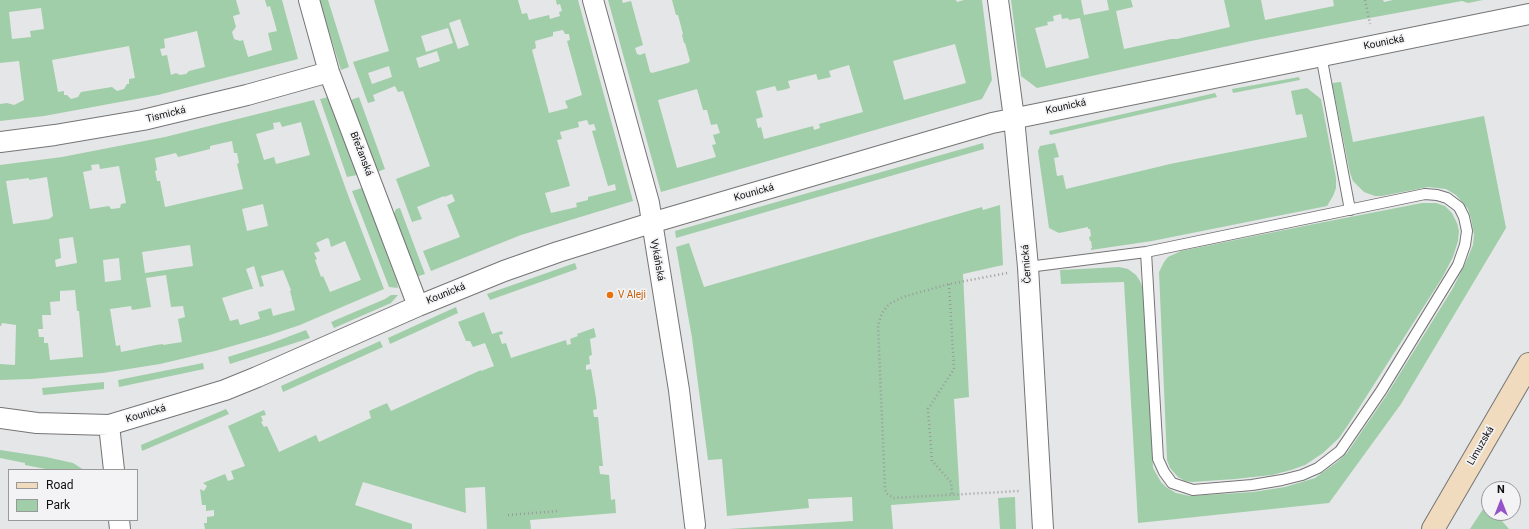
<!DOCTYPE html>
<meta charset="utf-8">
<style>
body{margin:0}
#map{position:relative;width:1529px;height:529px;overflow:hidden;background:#e5e6e8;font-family:Roboto,sans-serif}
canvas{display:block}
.legend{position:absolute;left:8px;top:469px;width:130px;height:52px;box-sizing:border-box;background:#f3f3f5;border:1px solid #99999a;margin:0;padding:5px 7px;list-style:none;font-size:12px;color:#111112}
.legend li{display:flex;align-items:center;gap:8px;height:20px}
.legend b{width:20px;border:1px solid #99999a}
.north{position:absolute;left:1481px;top:481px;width:40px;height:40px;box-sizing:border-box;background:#f3f3f5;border:1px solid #99999a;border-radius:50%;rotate:0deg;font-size:11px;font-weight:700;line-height:16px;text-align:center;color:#111112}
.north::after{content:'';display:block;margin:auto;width:14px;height:18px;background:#9653c8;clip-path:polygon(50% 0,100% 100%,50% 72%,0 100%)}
</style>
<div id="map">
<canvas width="1529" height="529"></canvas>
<ul class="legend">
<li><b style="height:5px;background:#f1dbbe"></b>Road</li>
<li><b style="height:11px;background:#a0cea8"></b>Park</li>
</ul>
<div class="north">N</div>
</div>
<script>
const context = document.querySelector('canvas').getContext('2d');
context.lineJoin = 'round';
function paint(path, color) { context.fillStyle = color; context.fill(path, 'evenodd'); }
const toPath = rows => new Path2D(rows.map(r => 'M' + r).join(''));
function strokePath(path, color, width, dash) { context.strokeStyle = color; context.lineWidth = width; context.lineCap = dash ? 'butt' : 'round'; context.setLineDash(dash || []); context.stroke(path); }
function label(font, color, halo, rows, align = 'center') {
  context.font = font + ' Roboto,sans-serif'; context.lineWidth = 3.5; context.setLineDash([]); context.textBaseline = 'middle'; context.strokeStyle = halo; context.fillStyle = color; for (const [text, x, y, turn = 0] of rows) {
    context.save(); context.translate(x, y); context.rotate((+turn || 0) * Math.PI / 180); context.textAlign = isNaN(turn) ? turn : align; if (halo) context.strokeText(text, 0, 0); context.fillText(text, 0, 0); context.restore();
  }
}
const green = toPath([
 [0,0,236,0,240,14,233,16,236,27,232,32,234,39,240,41,243,40,248,57,272,50,268,33,277,31,270,6,267,7,265,0,282,0,298,59,158,95,44,116,0,121,0,104,7,103,14,105,24,100,19,61,0,63],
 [41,8,44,29,30,31,31,37,12,39,9,12],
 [197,31,205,67,189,71,186,74,180,75,176,73,171,75,167,55,162,56,160,49,165,48,164,39],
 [129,46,135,78,129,79,129,84,127,84,124,89,117,91,112,87,81,92,78,97,71,99,67,95,64,95,64,91,58,92,52,60],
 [319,0,328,0,349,67,341,70],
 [374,0,518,0,522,14,527,13,529,20,549,15,550,19,560,16,559,12,562,11,560,4,557,5,556,0,578,0,633,201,521,235,431,271,423,251,460,237,447,205,455,201,452,194,444,197,444,196,417,207,422,219,412,222,396,179,430,166,403,91,398,92,395,86,373,95,375,101,368,103,353,62,389,51],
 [460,19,469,45,458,49,449,23],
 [448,28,453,43,426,52,421,36],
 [563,30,565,34,569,34,570,40,567,41,582,95,565,101,568,108,549,113,532,50,536,48,535,41,553,36,553,32],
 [437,51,440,61,419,68,416,58],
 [389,66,392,77,372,84,368,73],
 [587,120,589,125,594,124,596,130,592,131,608,186,615,184,616,190,588,197,588,200,576,203,577,207,551,213,545,193,570,186,557,140,562,139,560,132,579,127,578,122],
 [608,0,622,0,623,3,631,1,643,45,635,48,637,54,640,55,645,53,650,72,652,73,688,63,690,61,685,43,684,43,682,35,683,34,678,15,676,15,672,0,956,0,957,2,964,0,982,0,992,80,982,99,661,192],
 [955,44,966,83,904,100,893,61],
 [849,65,863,112,819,124,820,128,814,130,813,126,764,139,761,127,758,128,756,119,763,117,756,91,775,86,777,91,783,90,790,88,788,81,816,74,818,80,831,77,829,71],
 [697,89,703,110,707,110,711,125,717,124,720,133,713,135,716,144,712,145,716,157,677,168,658,100],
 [1011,0,1081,0,1084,15,1109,10,1107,0,1131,0,1133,7,1116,11,1124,49,1171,39,1177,39,1230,27,1224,0,1261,0,1265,20,1334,6,1333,0,1383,0,1384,2,1393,0,1483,0,1468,3,1462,1,1364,19,1251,41,1037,88,1021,76],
 [1061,14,1062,19,1068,18,1069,20,1080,18,1089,58,1046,68,1035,28,1048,25,1047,22,1054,21,1053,16],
 [1299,77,1300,80,1233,93,1232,89],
 [1341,82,1353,142,1484,116,1506,228,1401,404,1329,503,1138,523,1124,282,1061,284,1060,270,1119,267,1128,269,1136,275,1140,281,1143,289,1146,322,1153,468,1161,482,1166,487,1176,493,1190,496,1253,492,1285,487,1315,478,1337,462,1347,453,1386,396,1453,288,1465,264,1473,245,1474,235,1471,218,1468,209,1456,195,1446,189,1428,187,1382,196,1375,196,1364,192,1353,181,1350,173,1332,83],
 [1307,88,1321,99,1336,178,1336,188,1333,196,1327,206,1152,241,1091,250,1091,248,1092,248,1091,241,1090,241,1089,237,1091,236,1090,229,1088,229,1088,227,1059,233,1049,228,1038,151,1040,146,1055,143,1059,157,1054,158,1057,176,1063,175,1066,189,1170,164,1307,137,1302,114,1296,115,1291,91],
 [1215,93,1217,97,1050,135,1049,131],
 [329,97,357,175,347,177,320,99],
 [359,97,385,169,377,172,351,100],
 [314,100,348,195,384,289,300,325,267,336,215,351,160,364,103,373,31,379,0,380,0,364,15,365,16,325,2,323,1,326,0,326,0,165,62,157,165,137],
 [280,122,282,127,301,122,310,155,276,164,274,157,264,160,256,134,274,129,273,123],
 [232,141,234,153,237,153,239,163,237,164,243,189,165,207,160,181,157,181,155,171,157,170,155,158,176,153,178,157,210,149,210,146],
 [99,164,100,169,119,166,126,203,121,204,120,208,111,209,109,206,90,209,83,172,92,170,91,165],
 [47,177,53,216,49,219,13,224,6,181,29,178,29,180],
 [263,204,268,226,247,231,242,209],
 [73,237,77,263,56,267,55,260,61,258,59,239],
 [327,238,329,239,331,247,345,241,361,280,330,292,323,276,321,277,315,260,317,259,314,253,320,251,316,243],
 [190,245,193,266,145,273,142,252],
 [119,258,121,280,105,282,103,260],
 [254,266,260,287,264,286,261,276,283,270,291,290,290,291,295,310,273,316,271,308,258,312,260,319,240,325,238,319,230,321,222,298,251,289,253,289,246,269],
 [166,275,171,307,183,306,185,317,178,319,182,342,163,345,163,344,156,345,121,352,120,345,116,346,110,309,131,306,132,310,151,307,146,278],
 [75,290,77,311,79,311,83,357,50,360,48,343,44,343,44,337,39,337,38,329,43,329,42,315,51,315,50,302,60,301,60,291],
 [983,143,984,149,676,238,675,231],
 [362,188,397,282,398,288,389,287,352,191],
 [1422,203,1436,203,1445,206,1452,213,1457,223,1459,231,1458,241,1453,257,1442,278,1350,422,1339,438,1323,453,1305,465,1291,470,1272,475,1235,479,1192,482,1185,481,1178,477,1170,468,1167,460,1159,272,1164,262,1168,257,1181,251,1309,225],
 [1000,205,1003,265,963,274,969,397,954,399,960,500,891,505,893,529,728,529,853,521,852,497,808,499,809,508,727,516,722,459,708,460,692,338,676,247,689,243,704,287,982,207,983,210],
 [400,208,425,274,416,277,393,216,396,209],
 [575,263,577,269,490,300,487,294],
 [391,295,398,295,391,303,334,328,331,322,385,299],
 [456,307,458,313,390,344,388,338],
 [484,312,492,334,502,331,503,334,499,335,502,344,506,343,511,358,566,340,567,345,571,344,570,339,578,336,577,334,594,328,596,337,590,339,592,355,589,356,590,364,586,365,586,370,591,369,596,398,597,409,593,410,594,417,598,417,603,466,599,466,600,474,609,475,611,500,615,499,616,513,530,520,531,529,487,529,485,487,465,488,466,513,363,482,355,505,412,524,412,529,205,529,204,523,207,523,207,517,214,516,214,510,206,511,206,505,202,505,200,489,204,491,207,486,203,483,225,474,228,481,234,479,231,471,245,466,228,426,264,410,266,415,261,416,263,421,261,422,264,427,267,426,279,452,316,435,319,442,371,418,369,411,387,403,391,411,481,370,481,371,494,366,485,343,473,347,470,341,466,341,458,322],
 [306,330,310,338,230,364,228,357,269,344],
 [380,341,383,347,283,392,281,386],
 [203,363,204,369,119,387,118,380],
 [104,382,104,389,43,395,42,388],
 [226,409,229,414,142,451,141,445],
 [0,450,46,457,73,463,84,470,51,470,25,465,25,463,0,458],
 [1015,497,1016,529,1000,529,998,498],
 [1487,503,1489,505,1489,513,1495,513,1509,529,1470,529]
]);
const path = toPath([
 [1365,0,1370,24],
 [1007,273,949,284,903,297,889,304,882,313,878,325,885,489,886,493,893,498,1020,491],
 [949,284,954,369,928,409,932,461,951,482,952,494],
 [508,515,558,511]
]);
const lane = toPath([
 [1321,55,1350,210],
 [1425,194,1437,195,1447,198,1459,207,1464,217,1467,231,1465,245,1458,265,1381,391,1340,451,1318,468,1302,475,1282,480,1252,485,1193,490,1172,483,1164,472,1158,459,1146,252,1425,194],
 [1028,267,1146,252]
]);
const street = toPath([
 [309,0,329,72,418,306],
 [593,0,649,203,679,390,695,525],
 [998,0,1014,118,1028,267,1043,529],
 [0,142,55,135,143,120,247,95,329,72],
 [0,418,37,423,109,425,225,390,257,377,418,306,504,271,558,252,651,223,992,123,1529,14],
 [109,425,114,470],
 [119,520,120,529]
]);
const secondary = toPath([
 [1433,529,1529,364]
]);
const markers = [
 [610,295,4,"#e8710a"]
];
const streetNames = [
 ["Kounická",1384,43,-11],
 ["Kounická",1066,107,-12],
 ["Tismická",166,115,-14],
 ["Břežanská",361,154,69],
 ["Kounická",754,193,-16],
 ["Vykáňská",657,260,80],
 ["Černická",1027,264,-94],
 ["Kounická",446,294,-22],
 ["Kounická",146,414,-17],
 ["Limuzská",1481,446,-60]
];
const foodNames = [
 ["V Aleji",618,295]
];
paint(green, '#a0cea8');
strokePath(lane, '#757576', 12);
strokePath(street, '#757576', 22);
strokePath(secondary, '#757576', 24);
strokePath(path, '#9a9b9c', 2.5, [1, 3]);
strokePath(lane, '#fff', 10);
strokePath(street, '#fff', 20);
strokePath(secondary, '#f1dbbe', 22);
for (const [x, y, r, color] of markers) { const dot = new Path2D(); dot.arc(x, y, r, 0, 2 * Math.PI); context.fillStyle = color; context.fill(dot); strokePath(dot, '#f3f3f5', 1.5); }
label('10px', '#111112', '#f3f3f5', streetNames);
label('10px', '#c56008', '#f3f3f5', foodNames, 'left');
</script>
